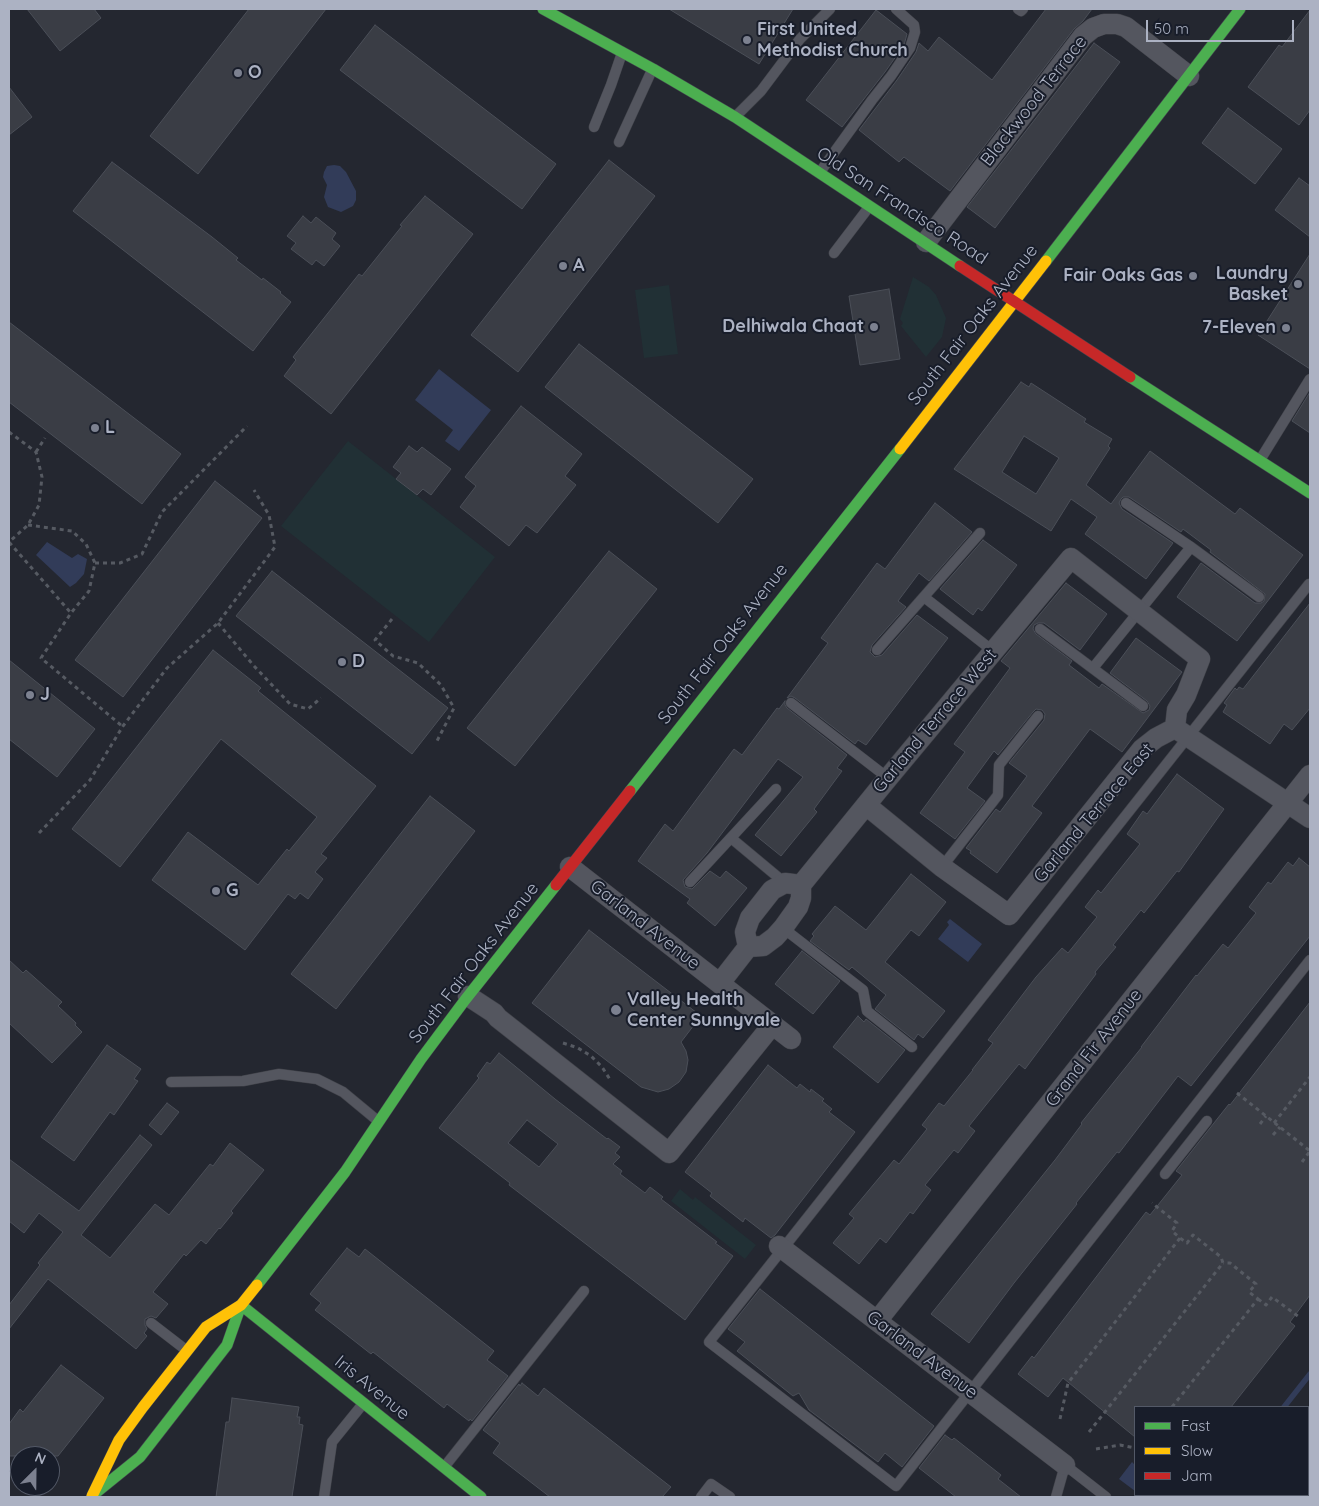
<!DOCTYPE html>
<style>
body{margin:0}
#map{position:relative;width:1319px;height:1506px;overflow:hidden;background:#242730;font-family:Quicksand,sans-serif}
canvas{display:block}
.frame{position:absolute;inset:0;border:10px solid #acb2c3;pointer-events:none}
.legend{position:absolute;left:1134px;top:1406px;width:175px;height:90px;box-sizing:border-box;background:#181d2a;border:1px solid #535967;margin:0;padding:6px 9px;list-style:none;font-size:15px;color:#acb2c3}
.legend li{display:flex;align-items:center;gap:10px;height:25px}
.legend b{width:25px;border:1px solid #535967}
.north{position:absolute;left:10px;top:1446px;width:50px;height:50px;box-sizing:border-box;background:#181d2a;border:1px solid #535967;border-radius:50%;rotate:23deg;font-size:14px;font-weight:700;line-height:20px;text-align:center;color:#acb2c3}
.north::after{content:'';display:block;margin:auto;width:18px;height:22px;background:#7c8190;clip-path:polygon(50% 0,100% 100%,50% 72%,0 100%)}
.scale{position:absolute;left:1146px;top:20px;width:148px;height:22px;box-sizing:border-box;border:2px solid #acb2c3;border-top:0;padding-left:6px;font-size:15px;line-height:18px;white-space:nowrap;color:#acb2c3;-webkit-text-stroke:4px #181d2a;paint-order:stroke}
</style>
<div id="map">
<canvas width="1319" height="1506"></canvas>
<div class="frame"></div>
<ul class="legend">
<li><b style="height:6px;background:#4caf50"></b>Fast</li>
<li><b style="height:6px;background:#ffc107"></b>Slow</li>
<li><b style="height:6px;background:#c62828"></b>Jam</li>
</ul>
<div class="north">N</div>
<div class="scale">50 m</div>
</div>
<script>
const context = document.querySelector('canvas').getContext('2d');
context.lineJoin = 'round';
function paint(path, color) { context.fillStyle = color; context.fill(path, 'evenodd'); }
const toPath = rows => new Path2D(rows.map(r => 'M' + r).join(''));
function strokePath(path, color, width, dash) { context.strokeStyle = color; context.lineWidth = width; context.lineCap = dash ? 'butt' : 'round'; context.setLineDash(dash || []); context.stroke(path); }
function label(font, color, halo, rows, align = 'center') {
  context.font = font + ' Quicksand,sans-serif'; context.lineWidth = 4; context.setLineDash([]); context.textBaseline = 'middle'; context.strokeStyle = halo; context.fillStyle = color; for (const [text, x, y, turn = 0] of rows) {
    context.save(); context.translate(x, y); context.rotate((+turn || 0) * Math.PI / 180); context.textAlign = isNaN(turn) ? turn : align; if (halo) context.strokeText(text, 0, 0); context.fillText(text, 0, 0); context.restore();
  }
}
const green = toPath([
 [913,277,929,287,936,295,946,318,942,337,926,357,901,326,903,323,900,319],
 [669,285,678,354,644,358,635,290],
 [348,441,495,557,429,642,281,526],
 [680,1189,693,1200,695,1197,756,1245,745,1259,671,1201],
 [1310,1409,1310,1497,1241,1497,1243,1495,1308,1495,1308,1412]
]);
const water = toPath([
 [334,165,340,166,346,172,356,191,356,200,353,206,341,212,328,207,324,197,327,185,323,177,324,172,327,166],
 [439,369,491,410,459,451,445,441,453,430,415,400],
 [47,542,72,558,78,554,87,559,84,574,76,583,70,587,36,555],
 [950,919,982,944,968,962,938,939,949,925,947,922],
 [1132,1462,1135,1465,1135,1491,1119,1479]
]);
const stream = toPath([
 [1284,1407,1310,1374],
 [1213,1497,1215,1495]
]);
const building = toPath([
 [27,9,94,9,101,18,60,51,27,9],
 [249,9,326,9,198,174,150,136,249,9],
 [669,9,793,9,759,64,669,9],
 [1046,9,1092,9,1083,21,1074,29,950,191,904,157,899,162,859,130,897,80,916,52,919,43,928,51,939,37,992,80,1046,9],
 [876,10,907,34,904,45,885,72,842,127,806,100,876,10],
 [1310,10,1310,110,1299,125,1248,87,1279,45,1282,47,1310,10],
 [375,25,556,164,522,209,340,70,375,25],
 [1094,43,1120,62,995,228,967,207,1094,43],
 [9,87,32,117,9,135,9,87],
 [1228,108,1282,149,1255,184,1202,143,1228,108],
 [609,160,655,196,518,372,471,335,609,160],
 [112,162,212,237,238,258,236,260,262,280,263,278,281,292,280,293,291,302,253,351,73,211,112,162],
 [1299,178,1310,186,1310,237,1275,210,1299,178],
 [425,196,473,234,331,414,284,376,296,360,293,357,359,274,362,276,402,226,400,225,425,196],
 [303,216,311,223,316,217,336,233,332,239,340,246,324,266,316,260,312,265,291,249,296,243,287,236,303,216],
 [1310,254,1310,369,1258,335,1310,254],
 [889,289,900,359,860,365,849,296,889,289],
 [9,322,181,454,142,504,9,402,9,322],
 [579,344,753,479,718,523,545,387,579,344],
 [1021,382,1029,387,1031,383,1051,396,1086,419,1084,422,1112,439,1108,446,1110,448,1086,485,1111,504,1150,451,1235,514,1240,508,1303,555,1237,641,1177,597,1201,563,1255,603,1261,603,1264,601,1265,594,1210,552,1211,550,1183,529,1181,532,1129,497,1123,497,1121,499,1119,503,1122,509,1173,543,1146,579,1085,534,1097,517,1071,499,1051,531,954,469,1021,382],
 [1024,436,1059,458,1036,494,1002,472,1024,436],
 [1310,392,1310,433,1292,421,1310,392],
 [521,406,582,454,565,476,576,485,537,533,526,525,509,546,460,507,476,486,465,477,521,406],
 [409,446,417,452,422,447,451,469,431,495,423,489,417,495,396,479,401,473,393,467,409,446],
 [215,481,262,518,123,697,75,660,215,481],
 [935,503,972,532,929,581,919,573,898,601,906,607,872,645,870,652,875,657,882,655,917,615,948,638,866,745,858,740,855,744,795,698,791,696,787,698,828,643,821,638,877,563,885,569,935,503],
 [983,540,1017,565,982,611,978,608,973,615,940,589,983,540],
 [609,551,657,589,515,766,467,728,609,551],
 [272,571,448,708,412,754,236,616,272,571],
 [1066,583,1107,614,1080,650,1044,623,1038,623,1034,625,1033,629,1036,634,1072,661,1069,665,1099,688,1102,684,1143,713,1149,710,1150,706,1147,701,1110,673,1136,638,1182,672,1122,752,1090,729,1032,806,1042,813,997,873,970,853,971,851,966,848,996,809,1000,812,1027,776,1009,763,1044,720,1045,714,1042,710,1036,709,1033,712,998,755,994,751,967,788,985,801,955,839,920,813,965,752,954,744,1010,668,1001,661,1066,583],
 [1310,603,1310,708,1292,730,1284,724,1270,744,1223,712,1227,705,1224,703,1235,688,1237,690,1239,687,1243,689,1310,603],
 [213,650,261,688,258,691,376,786,321,854,327,858,315,872,323,879,308,899,300,893,295,899,288,894,245,950,152,880,188,832,258,885,287,849,289,851,317,817,221,739,120,867,72,829,213,650],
 [9,660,95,729,57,777,9,739,9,660],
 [785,701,785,705,787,708,847,755,837,768,842,771,814,809,817,812,781,856,755,835,803,777,778,759,707,853,683,880,685,887,692,889,710,871,720,878,726,871,747,888,715,926,687,903,690,899,638,861,665,824,673,831,734,749,742,755,777,708,779,709,785,701],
 [1177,774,1224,809,1179,872,1177,871,1144,913,1141,910,1113,945,1116,947,1095,972,1096,974,1025,1069,1019,1064,969,1126,975,1131,958,1153,954,1150,925,1185,931,1190,913,1214,910,1212,886,1243,880,1238,859,1264,833,1243,854,1218,849,1214,894,1160,899,1164,927,1129,922,1125,939,1103,944,1106,973,1070,972,1070,993,1043,988,1040,1036,977,1062,948,1068,953,1097,917,1085,907,1098,890,1101,893,1140,844,1127,834,1143,811,1147,814,1177,774],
 [430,796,475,831,336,1009,291,974,430,796],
 [1299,858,1310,867,1310,936,1191,1086,1178,1076,1119,1153,1117,1152,1076,1203,1077,1204,1014,1283,969,1343,931,1314,1055,1160,1082,1124,1081,1123,1142,1047,1141,1047,1196,975,1197,976,1223,944,1228,948,1256,913,1249,907,1268,882,1271,884,1288,862,1293,866,1299,858],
 [911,874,946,902,919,936,911,930,885,962,945,1011,923,1038,918,1034,914,1040,875,1009,886,995,852,967,849,970,810,941,814,936,812,934,835,906,866,930,911,874],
 [589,930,701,1016,681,1042,686,1051,688,1060,686,1072,679,1082,669,1089,658,1092,641,1087,532,1003,589,930],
 [802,951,840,981,813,1014,775,984,802,951],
 [9,960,23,973,26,970,62,1002,58,1006,76,1023,75,1025,82,1032,52,1063,9,1023,9,960],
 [1310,1002,1310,1295,1290,1322,1295,1326,1231,1407,1135,1407,1135,1437,1063,1378,1048,1397,1018,1374,1032,1356,1034,1358,1146,1212,1150,1215,1182,1175,1176,1171,1229,1104,1230,1105,1310,1002],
 [858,1016,864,1022,866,1019,905,1050,878,1083,833,1047,858,1016],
 [107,1045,141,1069,134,1079,138,1081,114,1115,110,1112,74,1161,41,1137,107,1045],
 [499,1053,555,1099,607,1139,608,1138,620,1147,615,1153,620,1157,613,1164,622,1171,620,1174,645,1193,650,1187,663,1197,661,1199,717,1242,715,1243,733,1256,685,1320,509,1185,510,1183,439,1128,479,1078,477,1076,487,1062,490,1064,499,1053],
 [527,1120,558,1144,539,1167,508,1143,527,1120],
 [768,1065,797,1088,800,1084,810,1092,811,1089,824,1099,822,1101,832,1109,829,1112,855,1132,775,1235,771,1238,745,1218,743,1222,710,1196,712,1193,685,1172,768,1065],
 [167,1103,179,1112,161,1135,149,1125,167,1103],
 [140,1135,152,1145,81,1235,110,1258,155,1204,169,1215,210,1164,213,1166,230,1143,264,1170,231,1211,233,1213,220,1229,219,1228,206,1244,201,1240,186,1256,184,1254,153,1292,168,1304,156,1318,151,1316,145,1319,145,1325,147,1329,144,1333,147,1336,136,1349,48,1279,9,1329,9,1305,40,1265,38,1263,63,1232,39,1213,24,1233,9,1221,9,1159,79,1211,140,1135],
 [347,1248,359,1257,365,1249,494,1351,487,1360,508,1376,472,1421,470,1419,469,1421,447,1404,444,1408,373,1352,371,1354,315,1310,321,1303,310,1294,347,1248],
 [760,1289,934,1426,902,1467,885,1453,878,1462,809,1410,799,1393,793,1396,737,1351,745,1342,728,1329,760,1289],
 [61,1365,104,1398,58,1456,9,1456,9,1424,20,1409,23,1412,61,1365],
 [522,1383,538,1396,544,1388,671,1487,662,1497,550,1497,493,1453,500,1443,483,1430,519,1384,520,1386,522,1383],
 [232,1398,299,1407,297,1417,300,1417,299,1424,303,1425,292,1497,216,1497,226,1422,229,1422,232,1398],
 [945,1435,952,1440,954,1438,1001,1475,998,1479,1021,1497,956,1497,919,1468,945,1435]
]);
const path = toPath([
 [9,432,36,452,42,477,39,505,28,525,9,542,71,613],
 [36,452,45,438],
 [28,525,72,531,86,544,95,563,89,591,71,613,41,658,122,726],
 [95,563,120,563,142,554,162,512,247,426],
 [392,619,375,640,393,656,418,663,441,685,454,708,437,741],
 [218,623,254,666,290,704,308,709,321,698],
 [39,833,90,780,123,726,167,668,218,623,275,547,269,515,254,490],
 [563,1043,578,1048,591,1056,602,1067,611,1081],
 [1237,1093,1310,1151],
 [1274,1123,1310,1077],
 [1260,1124,1266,1116],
 [1273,1135,1280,1127],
 [1302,1162,1310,1151],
 [1258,1299,1266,1305,1272,1297,1299,1317],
 [1172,1407,1258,1299,1249,1292,1256,1284,1230,1263,1223,1263],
 [1060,1419,1068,1383,1180,1238,1172,1231,1177,1223,1152,1203],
 [1089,1432,1223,1263,1221,1257,1193,1235,1187,1243,1180,1238],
 [1096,1449,1120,1445,1135,1448]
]);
const lane = toPath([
 [1018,9,1021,11,1023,9],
 [737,115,761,91,800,39,830,9],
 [594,127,611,85,622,53],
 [619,142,652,70],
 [820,172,872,100,891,76,910,48,915,32,914,25,896,9],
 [834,253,869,207],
 [1260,460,1310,379],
 [1126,503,1191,547,1259,597],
 [1309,584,709,1342,896,1486,1310,960],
 [924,597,993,651],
 [1040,629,1143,706],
 [877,650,980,533],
 [1093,668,1191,547],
 [791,703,888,778],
 [731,838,785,883],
 [942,867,998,795,999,765,1038,716],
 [690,882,776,789],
 [783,928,863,990,867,1011,912,1047],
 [171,1082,243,1081,279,1074,317,1079,343,1092,378,1121],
 [1165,1174,1207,1121],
 [151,1323,186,1350],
 [445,1466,584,1291],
 [324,1497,332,1442,362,1405],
 [701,1497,711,1484,730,1497],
 [1056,1497,1065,1465,1106,1497]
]);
const street = toPath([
 [926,242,1083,36,1093,28,1104,24,1117,24,1126,27,1189,76],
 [1175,728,1310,818],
 [570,867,791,1039],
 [748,947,745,932,750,918,772,890,785,883,801,885],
 [720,983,748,947,763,946,775,937,783,928,798,907,801,898,801,885,866,805,888,778,1071,558,1200,659,1186,695,1177,710,1175,728,1156,738,1142,749,1009,915,942,867,866,805],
 [468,996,494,1013,498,1018,669,1153,773,1024],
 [779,1246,1065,1465],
 [877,1321,1310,775]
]);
const fast = toPath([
 [543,9,653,69,735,117,960,266],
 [1046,261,1240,9],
 [1130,377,1310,493],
 [630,791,900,449],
 [257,1285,345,1172,421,1059,465,1000,556,885],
 [241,1305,481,1497],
 [98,1491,140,1457,227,1345,241,1305]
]);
const slow = toPath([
 [900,449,1046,261],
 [92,1496,119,1440,143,1407,206,1327,241,1305,257,1285]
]);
const jam = toPath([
 [960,266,1130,377],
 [556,885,630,791]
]);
const markers = [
 [747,40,5,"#7c8190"],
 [238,73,5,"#7c8190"],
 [563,266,5,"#7c8190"],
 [1193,276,5,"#7c8190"],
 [1298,284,5,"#7c8190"],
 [874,327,5,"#7c8190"],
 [1286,328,5,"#7c8190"],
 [95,428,5,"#7c8190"],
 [342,662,5,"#7c8190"],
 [30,695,5,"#7c8190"],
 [216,891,5,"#7c8190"],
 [616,1010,6,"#7c8190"]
];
const poiNames = [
 ["First United",757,30],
 ["Methodist Church",757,51],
 ["O",248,73],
 ["A",573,266],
 ["Laundry",1288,274,"right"],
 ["Basket",1288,295,"right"],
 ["Fair Oaks Gas",1183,276,"right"],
 ["Delhiwala Chaat",864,327,"right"],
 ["7-Eleven",1276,328,"right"],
 ["L",105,428],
 ["D",352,662],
 ["J",40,695],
 ["G",226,891],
 ["Valley Health",627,1000],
 ["Center Sunnyvale",627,1021]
];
const streetNames = [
 ["Blackwood Terrace",1034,101,-52],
 ["Old San Francisco Road",902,206,33],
 ["South Fair Oaks Avenue",973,325,-52],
 ["South Fair Oaks Avenue",723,644,-52],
 ["Garland Terrace West",935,721,-50],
 ["Garland Terrace East",1094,813,-50],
 ["Garland Avenue",645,925,38],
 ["South Fair Oaks Avenue",474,963,-52],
 ["Grand Fir Avenue",1094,1048,-52],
 ["Garland Avenue",922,1355,37],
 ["Iris Avenue",372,1388,39]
];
paint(green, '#213035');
paint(water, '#323c59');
strokePath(stream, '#323c59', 5.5);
paint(building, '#3a3d45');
strokePath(building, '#4b4f58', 1);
strokePath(lane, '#404249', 11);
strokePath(street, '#404249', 21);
strokePath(fast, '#41444d', 12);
strokePath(slow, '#41444d', 12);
strokePath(jam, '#41444d', 12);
strokePath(path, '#565a62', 3, [4, 4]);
strokePath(lane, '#54565f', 10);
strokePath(street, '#54565f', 20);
strokePath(fast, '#4caf50', 11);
strokePath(slow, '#ffc107', 11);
strokePath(jam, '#c62828', 11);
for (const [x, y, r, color] of markers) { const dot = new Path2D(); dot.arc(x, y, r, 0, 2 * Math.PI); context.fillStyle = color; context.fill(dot); strokePath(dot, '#181d2a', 2); }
label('bold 18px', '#acb2c3', '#181d2a', poiNames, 'left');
label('18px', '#acb2c3', '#181d2a', streetNames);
</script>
